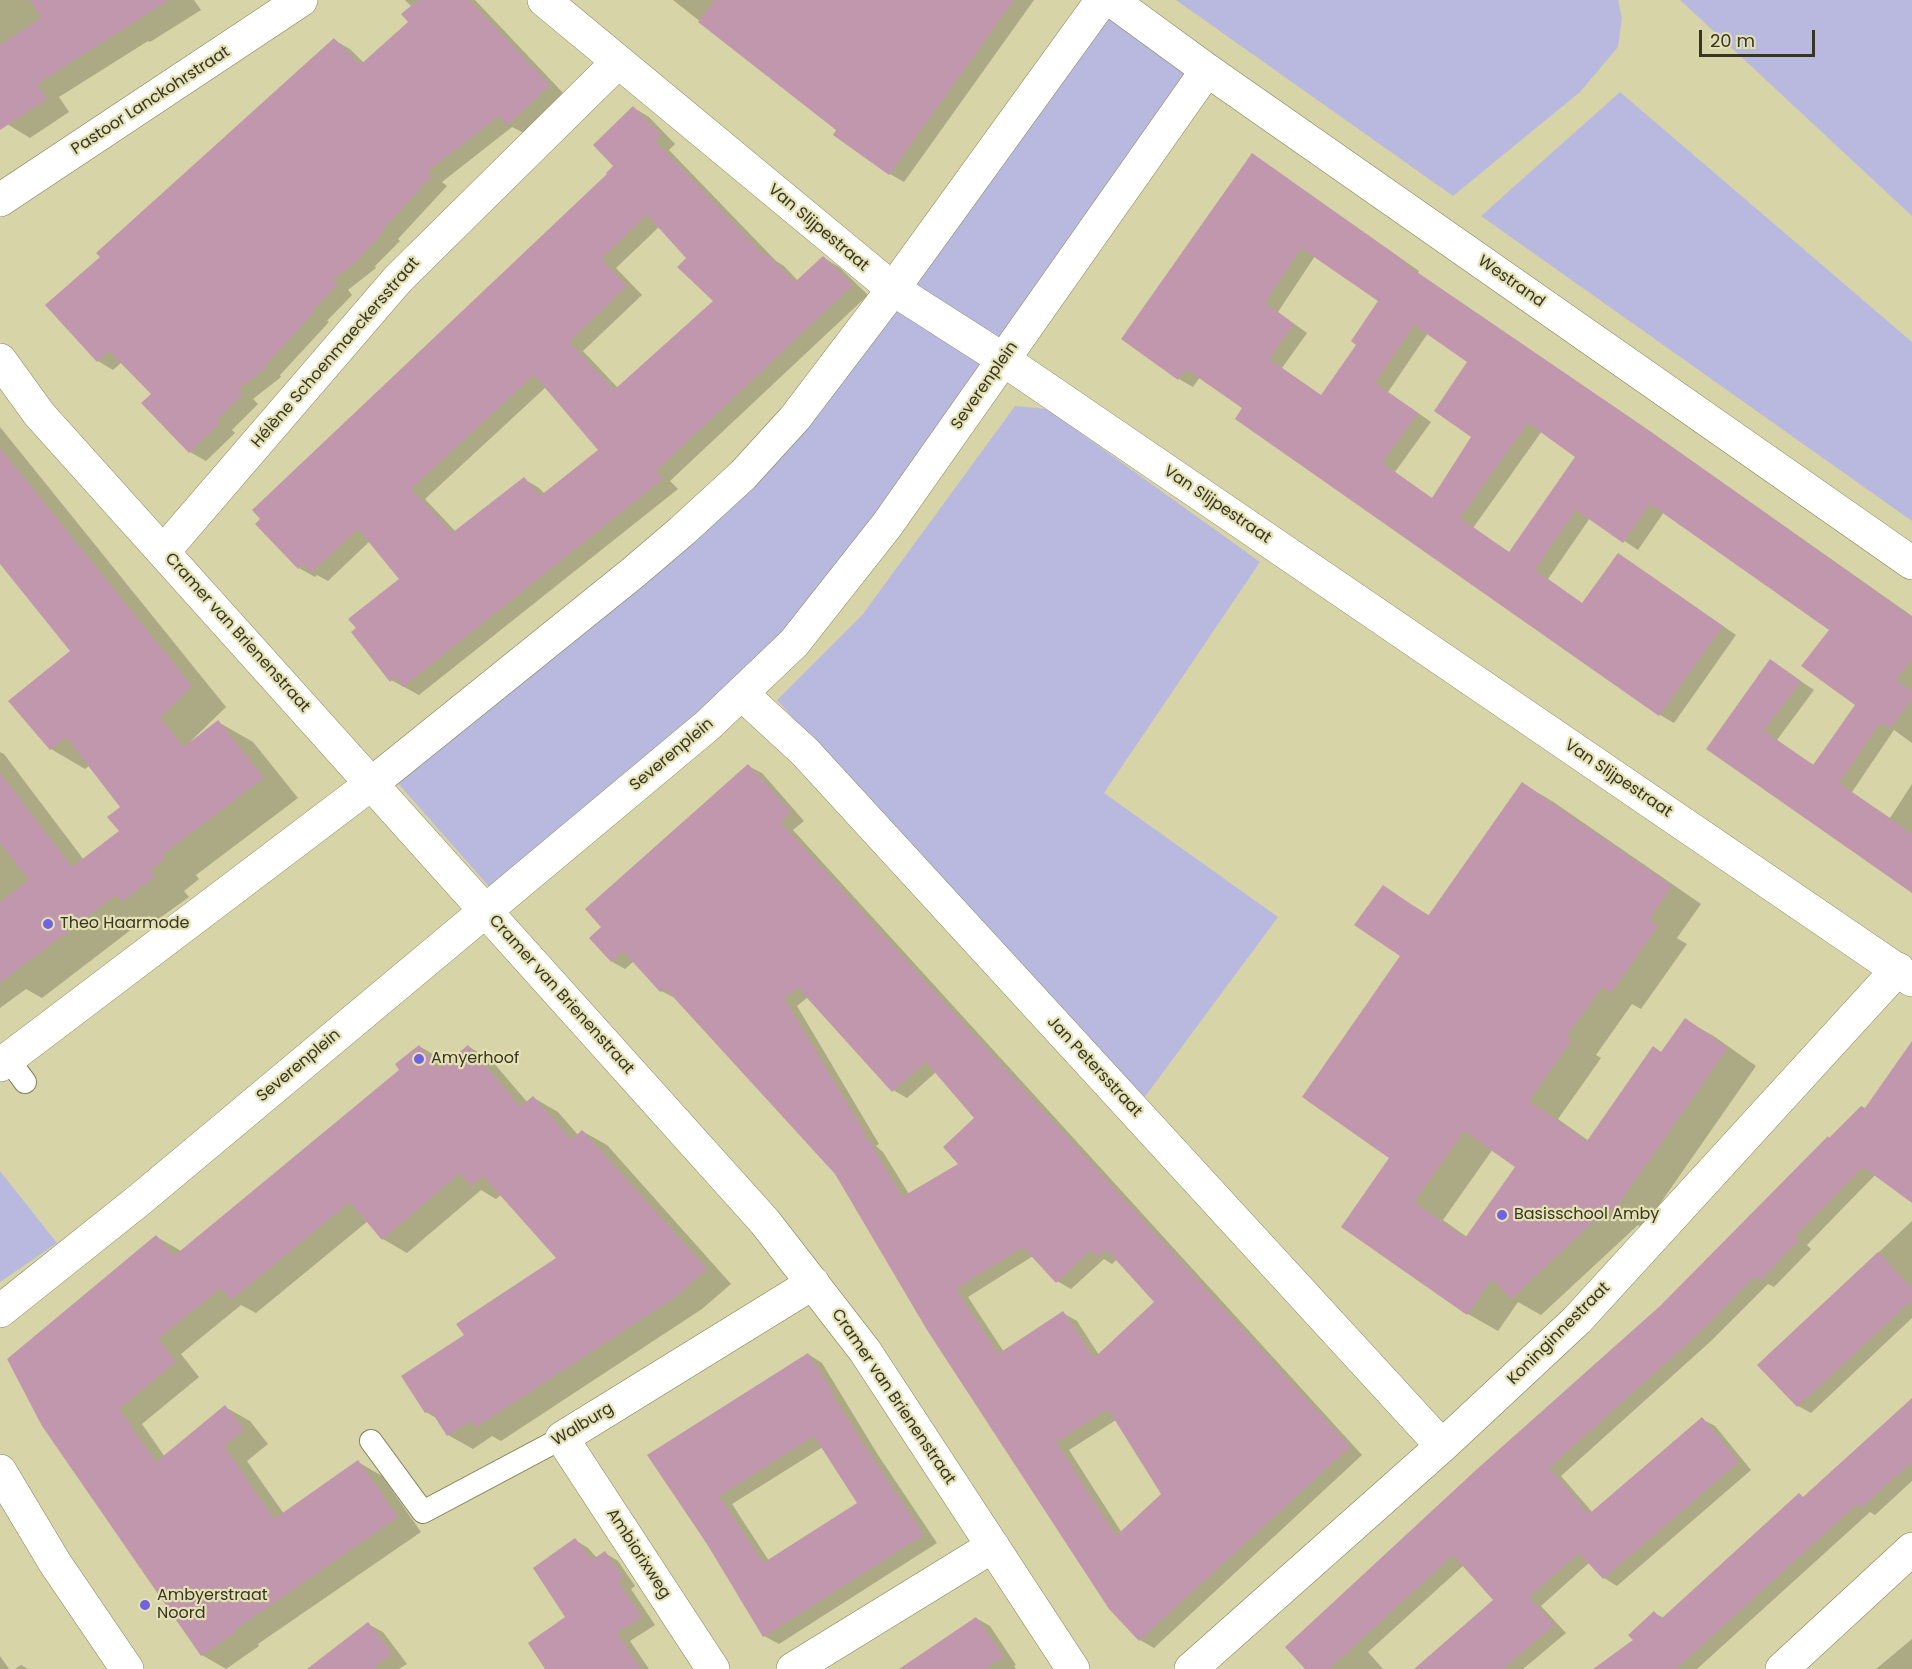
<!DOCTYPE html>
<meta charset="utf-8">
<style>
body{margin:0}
#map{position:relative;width:1912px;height:1669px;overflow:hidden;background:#d7d4a7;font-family:Poppins,sans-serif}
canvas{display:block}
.scale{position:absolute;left:1699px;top:30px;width:116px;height:27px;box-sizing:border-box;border:3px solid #373524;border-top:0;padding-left:8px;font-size:18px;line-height:21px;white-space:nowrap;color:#373524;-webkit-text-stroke:4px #e4e1b4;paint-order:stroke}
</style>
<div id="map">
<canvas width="1912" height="1669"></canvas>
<div class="scale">20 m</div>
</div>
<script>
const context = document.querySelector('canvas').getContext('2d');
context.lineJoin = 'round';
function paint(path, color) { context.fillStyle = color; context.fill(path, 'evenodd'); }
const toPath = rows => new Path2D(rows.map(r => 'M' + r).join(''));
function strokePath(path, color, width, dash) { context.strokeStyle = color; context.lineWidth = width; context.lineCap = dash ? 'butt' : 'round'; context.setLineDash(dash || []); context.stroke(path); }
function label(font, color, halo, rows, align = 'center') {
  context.font = font + ' Poppins,sans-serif'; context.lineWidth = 4.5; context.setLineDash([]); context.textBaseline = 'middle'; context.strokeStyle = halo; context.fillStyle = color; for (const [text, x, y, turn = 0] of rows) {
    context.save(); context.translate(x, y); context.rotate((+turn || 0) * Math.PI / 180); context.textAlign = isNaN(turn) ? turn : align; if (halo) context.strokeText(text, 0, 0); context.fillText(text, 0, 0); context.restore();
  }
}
const green = toPath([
 [1176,0,1618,0,1622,18,1618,47,1580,92,1453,196],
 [1680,0,1912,0,1912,216],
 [1107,13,1187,73,869,531,762,672,493,891,396,781,693,541,804,433],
 [1620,92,1912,342,1912,521,1481,216],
 [1015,406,1047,409,1260,562,1104,793,1278,917,1141,1102,777,700,863,614],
 [0,1171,57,1243,0,1282]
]);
const shadow = toPath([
 [0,0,194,0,201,10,150,42,148,41,59,97,69,112,30,138,7,124,0,122],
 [405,0,475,0,565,95,524,133,512,127,442,182,447,186,398,239,400,241,375,266,376,268,348,290,352,295,327,321,329,322,280,375,281,377,253,399,258,404,232,430,235,433,206,461,190,452,144,403,153,394,122,362,113,370,98,361,102,257,334,40,350,49,364,63,410,22,412,7],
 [673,0,1034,0,904,182,890,174,838,130],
 [634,108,649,117,675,144,669,150,776,261,784,266,798,281,824,258,839,267,868,295,670,481,678,489,419,695,391,680,401,579,370,541,328,581,317,575,315,577,299,568,609,175,615,166],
 [660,226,688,258,715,301,618,388,583,351,642,295,616,268],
 [546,387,600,451,545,494,539,488,524,479,456,532,425,499],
 [1253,155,1419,271,1418,273,1658,437,1912,616,1912,743,1894,730,1852,792,1890,818,1912,784,1912,891,1708,749,1771,661,1814,690,1777,740,1815,766,1857,704,1831,630,1664,512,1638,550,1590,518,1548,579,1583,604,1632,563,1736,635,1674,723,1660,715,1237,418,1244,408,1200,377,1193,387,1179,379],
 [1315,256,1381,301,1358,344,1322,396,1282,368,1307,333,1278,312],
 [1428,333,1469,361,1473,437,1433,499,1395,472,1431,422,1388,392],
 [1542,431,1577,456,1510,553,1473,528],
 [0,427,226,707,191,741,192,743,218,722,253,742,298,798,196,875,199,879,184,891,189,897,157,920,149,916,42,998,26,989,0,1008,0,752,4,754,84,860,121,832,122,808,90,765,85,769,51,749,73,651,0,562],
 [748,766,762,773,804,821,793,830,1362,1455,1154,1648,1140,1640,836,1173,675,998,661,991,634,961,625,969,611,961,603,927],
 [808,997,893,1090,907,1098,936,1072,976,1118,960,1164,909,1194,883,1152,876,1146,879,1144,797,1006],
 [1033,1256,1057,1281,1071,1289,1104,1259,1112,1264,1117,1259,1156,1303,1099,1355,1077,1321,1063,1313,1004,1352,968,1297],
 [1116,1420,1163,1495,1122,1533,1069,1450],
 [1523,784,1552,801,1701,904,1677,938,1687,944,1641,1009,1632,1004,1596,1055,1601,1058,1558,1119,1589,1141,1662,1053,1686,1020,1715,1037,1756,1066,1643,1228,1638,1225,1541,1315,1518,1302,1498,1331,1468,1314,1343,1227,1391,1158,1402,956,1383,887,1430,916],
 [1493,1149,1517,1166,1467,1237,1443,1220],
 [419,1046,443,1060,447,1064,468,1046,492,1061,528,1103,534,1098,558,1112,578,1135,582,1131,607,1145,731,1284,702,1309,501,1441,492,1436,473,1449,448,1435,438,1419,426,1412,466,1336,558,1259,501,1195,496,1199,481,1190,407,1253,383,1239,368,1221,256,1313,241,1305,181,1354,199,1377,142,1424,165,1457,225,1407,250,1421,268,1444,247,1461,284,1514,358,1462,382,1476,421,1532,258,1644,259,1646,226,1669,202,1655,43,1426,157,1237,181,1251,401,1070],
 [1912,1053,1912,1201,1876,1174,1807,1245,1811,1249,1774,1287,1768,1284,1711,1341,1561,1476,1593,1513,1702,1419,1715,1426,1751,1470,1617,1586,1604,1578,1590,1562,1541,1606,1566,1633,1523,1669,1419,1669,1495,1601,1464,1565,1368,1652,1383,1669,1307,1669,1661,1307,1830,1139,1866,1110],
 [1912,1221,1912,1318,1811,1413,1798,1406,1759,1365],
 [808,1354,822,1363,878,1455,937,1543,779,1644,764,1636,739,1597,741,1596,649,1455],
 [823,1447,859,1504,769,1561,732,1504],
 [1912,1400,1912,1481,1875,1515,1870,1512,1697,1669,1596,1669,1635,1640,1654,1613,1664,1618,1804,1498],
 [575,1540,588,1548,597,1558,605,1553,618,1561,635,1586,631,1589,655,1625,630,1641,649,1669,546,1669,567,1617],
 [976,1618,990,1626,1016,1665,1014,1666,1016,1669,902,1669],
 [368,1624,383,1632,407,1664,399,1669,311,1669],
 [1912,1639,1912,1669,1876,1669],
 [0,1656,9,1669,0,1669],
 [21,1665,28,1669,15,1669]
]);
const building = toPath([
 [30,0,169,0,37,84,47,99,0,130,0,45,41,18],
 [418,0,469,0,550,85,507,126,499,116,427,172,432,176,383,229,385,231,360,257,361,258,333,280,337,285,312,311,314,312,265,366,267,367,238,389,243,394,217,420,220,423,189,453,141,403,151,394,109,351,97,362,45,305,100,257,96,253,334,38,360,65,408,22,401,14],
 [715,0,1014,0,889,175,833,135,836,130,698,22],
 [633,106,661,135,655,141,766,257,768,255,795,282,823,256,853,285,656,471,663,479,403,687,395,677,390,682,351,632,356,628,348,619,399,579,358,529,311,573,303,564,298,569,255,524,260,519,252,510,607,174,606,173,613,166,593,145],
 [647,215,686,258,677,267,713,301,614,390,569,342,627,286,601,259],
 [534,375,598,450,540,496,524,477,452,533,411,489],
 [1252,153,1406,262,1405,264,1644,427,1912,617,1912,659,1896,680,1912,691,1912,699,1890,729,1880,723,1839,783,1912,834,1912,893,1706,749,1770,659,1801,681,1764,731,1813,765,1855,705,1801,666,1829,630,1650,504,1623,543,1576,510,1535,570,1582,603,1618,553,1723,626,1659,716,1235,419,1242,408,1186,369,1178,380,1121,339],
 [1301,248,1378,301,1351,341,1356,345,1321,395,1269,359,1294,324,1265,303],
 [1414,325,1467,362,1434,411,1471,437,1432,498,1382,463,1418,413,1375,383],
 [1528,423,1575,457,1509,552,1460,518],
 [0,448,192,686,160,718,184,747,218,720,264,778,162,855,165,859,150,870,155,876,122,902,116,895,0,983,0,902,29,880,0,843,0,773,72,867,119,831,107,817,120,807,66,737,50,750,8,701,70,651,0,564],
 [748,764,791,812,780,822,1350,1447,1139,1641,1109,1609,927,1330,835,1174,665,988,660,992,623,951,611,962,589,938,601,927,585,909],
 [798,988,892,1092,926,1062,974,1118,943,1147,958,1164,902,1197,870,1142,864,1137,866,1135,784,998],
 [1023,1247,1056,1283,1091,1250,1097,1257,1106,1249,1154,1302,1094,1358,1063,1311,998,1354,956,1289],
 [1108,1409,1161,1494,1116,1536,1056,1442],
 [1522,782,1672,886,1649,920,1658,926,1611,993,1602,987,1567,1036,1572,1040,1529,1101,1587,1141,1653,1046,1661,1052,1685,1018,1728,1048,1613,1212,1607,1209,1511,1299,1492,1279,1467,1315,1341,1227,1389,1158,1302,1097,1400,956,1354,925,1383,885,1428,916],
 [1464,1131,1515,1167,1465,1238,1414,1202],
 [1912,1041,1912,1203,1863,1167,1795,1236,1799,1240,1760,1281,1755,1276,1698,1334,1549,1468,1589,1514,1702,1417,1739,1462,1603,1579,1579,1553,1529,1597,1554,1625,1503,1669,1414,1669,1493,1600,1453,1555,1329,1669,1305,1669,1285,1647,1476,1470,1660,1306,1828,1136,1829,1138,1861,1106,1865,1108],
 [419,1045,439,1069,468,1045,520,1107,533,1096,571,1140,582,1130,707,1269,677,1296,475,1428,471,1421,447,1436,431,1411,425,1413,401,1376,464,1335,456,1324,556,1258,483,1176,471,1186,460,1173,382,1240,350,1202,231,1300,221,1288,158,1339,176,1362,119,1409,156,1462,225,1405,244,1430,224,1446,274,1519,358,1460,398,1517,235,1630,236,1632,201,1656,42,1426,7,1359,156,1235,174,1256,399,1070,395,1064],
 [1878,1252,1912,1288,1912,1300,1797,1407,1757,1365],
 [808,1353,834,1393,832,1394,864,1445,924,1535,763,1637,707,1544,647,1455],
 [814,1436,857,1503,763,1563,719,1496],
 [1912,1398,1912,1462,1861,1508,1857,1504,1676,1669,1593,1669,1633,1640,1628,1635,1654,1611,1661,1619,1799,1493,1803,1497],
 [575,1538,592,1560,605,1551,623,1578,618,1581,642,1617,617,1633,641,1669,545,1669,528,1643,565,1617,533,1568],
 [976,1617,1004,1657,985,1669,899,1669],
 [368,1622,392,1654,373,1669,307,1669]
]);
const lane = toPath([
 [8,1059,25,1082],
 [371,1441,423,1512,562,1438]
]);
const street = toPath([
 [544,0,893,289,1004,360,1912,980],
 [1111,0,1207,70,1912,563],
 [0,200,301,0],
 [0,360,39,414,765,1222,865,1351,1073,1669],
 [164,551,398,279,618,62],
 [742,694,805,752,1442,1446],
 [0,1065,371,784,634,572,682,531,743,475,795,418,893,289,1102,0],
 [0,1311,138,1201,708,725,794,643,887,525,1207,70],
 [713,1669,562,1438,813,1283],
 [793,1669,993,1546],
 [1191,1669,1442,1446,1577,1320,1898,969],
 [1782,1669,1912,1549]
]);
const secondary = toPath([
 [0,1471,55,1563,127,1669]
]);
const markers = [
 [48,924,6,"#7163dd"],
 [419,1059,6,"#7163dd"],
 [1502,1215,6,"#7163dd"],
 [145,1605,6,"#7163dd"]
];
const streetNames = [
 ["Pastoor Lanckohrstraat",151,101,-33],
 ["Van Slijpestraat",818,228,40],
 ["Westrand",1511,282,35],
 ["Hélène Schoenmaeckersstraat",336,353,-49],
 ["Severenplein",985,386,-55],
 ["Van Slijpestraat",1217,505,34],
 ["Cramer van Brienenstraat",237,633,48],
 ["Severenplein",672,755,-40],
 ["Van Slijpestraat",1618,779,34],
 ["Cramer van Brienenstraat",561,995,48],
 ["Severenplein",299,1066,-40],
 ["Jan Petersstraat",1094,1067,47],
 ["Koninginnestraat",1559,1334,-45],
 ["Cramer van Brienenstraat",893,1397,56],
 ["Walburg",583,1425,-31],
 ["Ambiorixweg",638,1554,57]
];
const poiNames = [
 ["Theo Haarmode",60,924],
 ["Amyerhoof",431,1059],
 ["Basisschool Amby",1514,1215],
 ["Ambyerstraat",157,1596],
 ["Noord",157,1614]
];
paint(green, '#b9b9e0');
paint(shadow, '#0003');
paint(building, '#c197ae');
strokePath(lane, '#827f56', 24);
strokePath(street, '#827f56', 34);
strokePath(secondary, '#827f56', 34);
strokePath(lane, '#fff', 22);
strokePath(street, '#fff', 33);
strokePath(secondary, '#fff', 33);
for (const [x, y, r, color] of markers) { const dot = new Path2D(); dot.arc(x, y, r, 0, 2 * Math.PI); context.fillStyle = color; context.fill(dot); strokePath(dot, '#e4e1b4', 2); }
label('16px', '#373524', '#e4e1b4', streetNames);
label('16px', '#373524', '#e4e1b4', poiNames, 'left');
</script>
